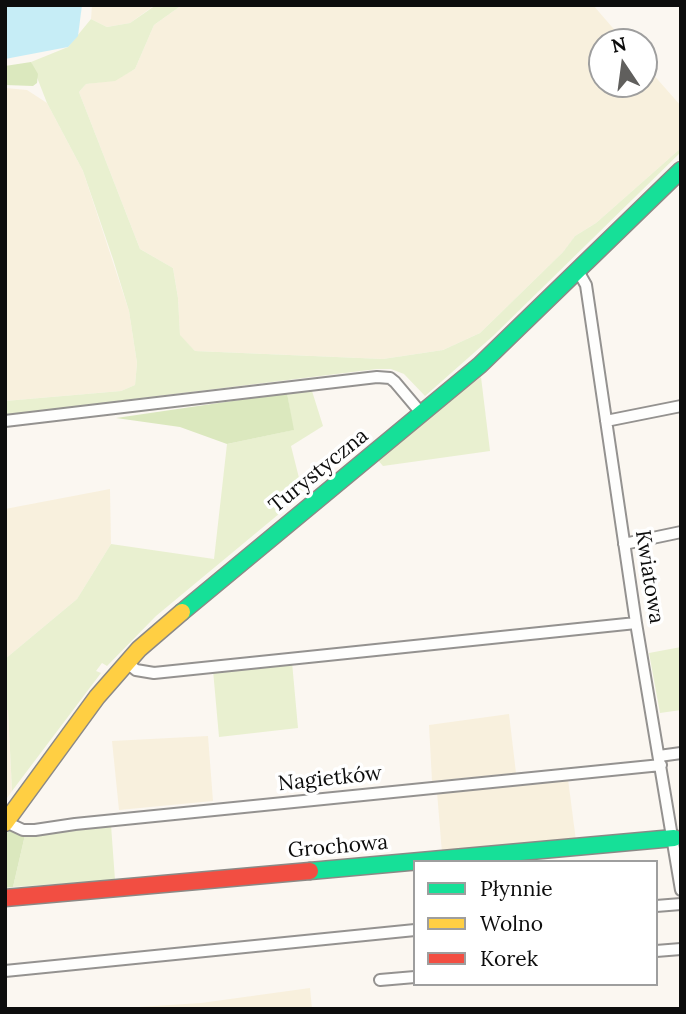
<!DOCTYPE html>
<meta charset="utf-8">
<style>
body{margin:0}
#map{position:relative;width:686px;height:1014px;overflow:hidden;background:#fbf7f1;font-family:Lora,serif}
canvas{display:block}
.frame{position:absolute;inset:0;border:7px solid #0d0d0d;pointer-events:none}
.legend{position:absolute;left:413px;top:860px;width:245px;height:126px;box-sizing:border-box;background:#fff;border:2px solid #9e9e9e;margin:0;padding:9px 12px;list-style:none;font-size:21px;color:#0d0d0d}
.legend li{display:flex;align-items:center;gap:14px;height:35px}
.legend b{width:35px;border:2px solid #9e9e9e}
.north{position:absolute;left:588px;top:28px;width:70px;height:70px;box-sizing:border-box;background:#fff;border:2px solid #9e9e9e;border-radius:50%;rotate:347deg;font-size:19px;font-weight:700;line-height:28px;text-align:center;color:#0d0d0d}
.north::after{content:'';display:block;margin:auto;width:24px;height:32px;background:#605f5d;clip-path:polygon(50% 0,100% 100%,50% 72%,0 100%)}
</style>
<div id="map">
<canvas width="686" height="1014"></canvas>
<div class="frame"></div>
<ul class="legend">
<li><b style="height:9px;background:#16e098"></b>Płynnie</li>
<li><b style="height:9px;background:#ffcf43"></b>Wolno</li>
<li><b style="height:9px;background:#f24e42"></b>Korek</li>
</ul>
<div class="north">N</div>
</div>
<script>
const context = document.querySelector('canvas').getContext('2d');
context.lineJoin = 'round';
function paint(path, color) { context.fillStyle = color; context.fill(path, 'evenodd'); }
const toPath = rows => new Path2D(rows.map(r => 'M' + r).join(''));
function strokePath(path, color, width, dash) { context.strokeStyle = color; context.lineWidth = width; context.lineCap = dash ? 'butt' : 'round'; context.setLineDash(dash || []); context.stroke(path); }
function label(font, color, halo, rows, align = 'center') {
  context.font = font + ' Lora,serif'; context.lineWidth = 7; context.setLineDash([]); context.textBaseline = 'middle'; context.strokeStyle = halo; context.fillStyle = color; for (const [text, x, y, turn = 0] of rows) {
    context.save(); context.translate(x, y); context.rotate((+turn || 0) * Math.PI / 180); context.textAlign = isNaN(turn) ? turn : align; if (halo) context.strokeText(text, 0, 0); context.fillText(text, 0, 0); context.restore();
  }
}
const farmland = toPath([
 [92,5,155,5,130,23,107,27,91,19],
 [182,5,593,5,625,42,602,42,602,84,644,84,644,64,681,106,681,148,596,223,575,236,563,252,480,333,443,350,383,359,195,351,180,336,178,298,173,268,140,249,79,92,86,84,115,80,135,69,154,25],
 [5,88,27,90,47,103,83,171,129,311,137,363,135,385,121,391,5,401],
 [110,489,111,544,77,599,5,659,5,509],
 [5,710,8,710,12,791,5,801],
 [509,714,516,773,432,781,429,725],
 [208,736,213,801,119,810,112,741],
 [568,779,576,841,442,853,437,792],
 [310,988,312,1009,107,1009,201,1003]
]);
const green = toPath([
 [156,5,182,5,154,25,135,69,115,81,86,84,79,92,140,249,173,268,178,298,180,335,195,351,383,359,443,350,480,333,563,252,575,236,596,223,681,148,681,152,493,336,425,396,404,374,391,369,377,369,5,415,5,401,121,391,135,385,137,363,129,311,113,259,83,171,47,103,31,62,68,47,91,19,107,27,130,23],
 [481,377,490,451,383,466,375,457],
 [312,391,323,426,291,446,303,494,156,616,107,666,102,663,96,671,101,673,12,791,8,710,5,710,5,659,77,599,111,544,214,559,227,444,293,430,287,393],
 [681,647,681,710,660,713,649,653],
 [292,662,298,728,219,737,213,670],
 [111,825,115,880,13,887,25,835]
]);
const forest = toPath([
 [31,62,38,74,37,83,33,86,5,85,5,66],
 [287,393,294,430,227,444,180,427,116,418],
 [10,829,25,835,13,887,5,888,5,836]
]);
const water = toPath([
 [5,5,82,5,78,36,68,47,5,59]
]);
const street = toPath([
 [578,271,586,285,636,623,681,890],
 [5,421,377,377,390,378,395,382,422,414],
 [606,421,681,406],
 [624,544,681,532],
 [126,662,136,670,154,673,636,623],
 [659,756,681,753],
 [6,822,23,830,35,830,75,824,661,765],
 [656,906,681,904],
 [656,951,681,949],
 [5,971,415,930],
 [380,980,415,977]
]);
const fast = toPath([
 [182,612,480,365,681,170],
 [310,871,674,838]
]);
const slow = toPath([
 [5,823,97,697,139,649,182,612]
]);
const jam = toPath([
 [5,898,310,871]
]);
const streetNames = [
 ["Turystyczna",319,471,-39],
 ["Kwiatowa",649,577,81],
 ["Nagietków",330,779,-6],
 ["Grochowa",338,847,-5]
];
paint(farmland, '#f8f0dd');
paint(green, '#e9f0d0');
paint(forest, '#dbe8be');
paint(water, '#c6edf6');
strokePath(street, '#949290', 14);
strokePath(fast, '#8b8986', 19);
strokePath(slow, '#8b8986', 19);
strokePath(jam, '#8b8986', 19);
strokePath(street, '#fefefd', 10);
strokePath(fast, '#16e098', 16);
strokePath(slow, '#ffcf43', 16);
strokePath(jam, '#f24e42', 16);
label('21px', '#0d0d0d', '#fff', streetNames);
</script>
